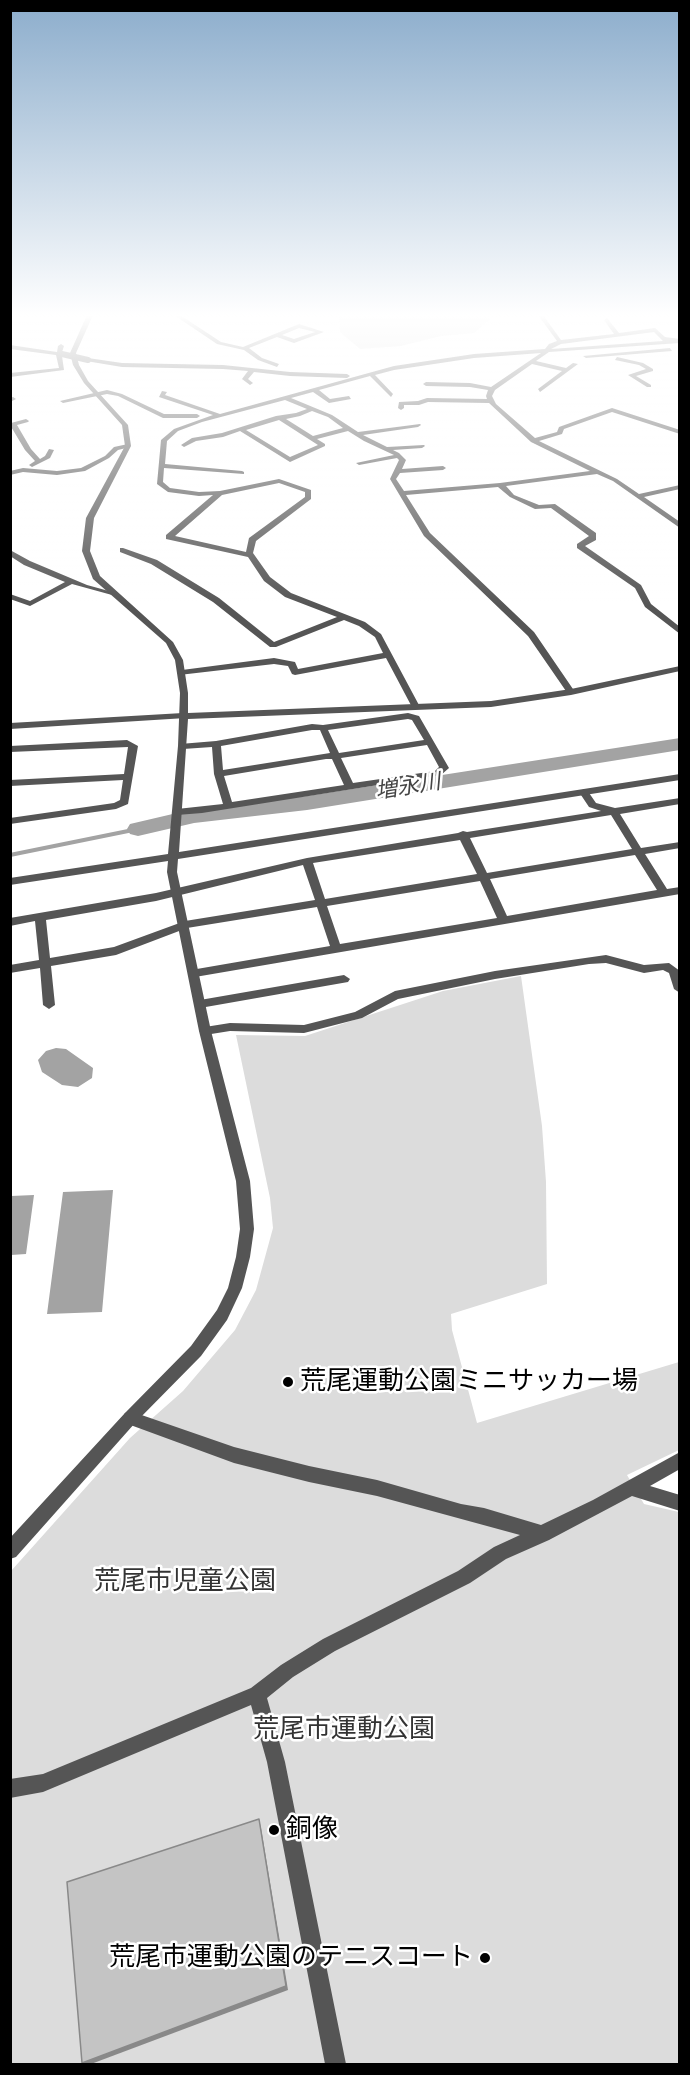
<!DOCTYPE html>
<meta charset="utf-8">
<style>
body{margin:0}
#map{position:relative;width:690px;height:2075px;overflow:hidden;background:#fff;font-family:"PT Sans Narrow",sans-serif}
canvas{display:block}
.frame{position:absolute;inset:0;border:12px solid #000;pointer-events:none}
</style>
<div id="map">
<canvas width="690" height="2075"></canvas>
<div class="frame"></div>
</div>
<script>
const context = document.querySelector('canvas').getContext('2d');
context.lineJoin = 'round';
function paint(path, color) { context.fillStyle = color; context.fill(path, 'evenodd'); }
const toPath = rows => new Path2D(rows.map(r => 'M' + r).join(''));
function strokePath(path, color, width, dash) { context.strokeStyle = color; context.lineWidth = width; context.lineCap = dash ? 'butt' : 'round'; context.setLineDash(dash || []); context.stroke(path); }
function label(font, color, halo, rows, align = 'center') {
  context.font = font + ' "PT Sans Narrow","Noto Sans JP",sans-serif'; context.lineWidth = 5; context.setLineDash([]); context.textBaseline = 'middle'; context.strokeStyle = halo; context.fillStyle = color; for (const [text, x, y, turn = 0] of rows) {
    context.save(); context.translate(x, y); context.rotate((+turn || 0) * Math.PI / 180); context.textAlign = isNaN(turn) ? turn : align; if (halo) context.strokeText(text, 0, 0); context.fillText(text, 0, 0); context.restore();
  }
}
const green = toPath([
 [339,315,495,315,474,333,441,336,401,346,360,349,340,332],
 [521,976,542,1126,546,1182,547,1284,451,1314,452,1330,477,1423,679,1362,679,1450,627,1475,644,1504,679,1512,679,2064,11,2064,11,1571,130,1438,183,1391,235,1330,256,1290,273,1228,270,1198,236,1035,305,1036,443,991]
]);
const water = toPath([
 [56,1048,66,1049,93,1068,92,1078,78,1087,62,1085,42,1072,38,1060,46,1051],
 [113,1190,102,1312,47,1314,63,1192],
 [34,1195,26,1254,11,1255,11,1196]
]);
const stream = toPath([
 [10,855,138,829]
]);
const river = toPath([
 [680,738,680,750,307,810,194,823,138,836,130,834,127,829,130,824,194,809,307,796,680,738]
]);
const minor = toPath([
 [174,315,180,315,221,342,243,347,299,324,324,332,294,343,277,337,249,348,262,358,279,364,277,367,258,360,244,350,217,344,174,315],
 [299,328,315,332,294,339,282,335,299,328],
 [538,315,543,315,561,340,614,334,604,320,607,318,619,333,655,328,665,337,680,339,680,343,549,352,536,361,566,368,573,363,578,364,540,392,538,389,562,371,532,364,495,390,492,396,496,404,535,438,557,432,559,427,612,408,680,430,680,434,612,412,564,429,562,434,539,441,617,479,639,494,680,485,680,489,644,497,680,522,680,528,613,481,597,474,506,486,514,495,539,505,555,504,596,533,596,540,585,546,641,585,651,604,680,627,680,634,645,607,635,588,577,548,577,544,589,536,551,508,535,509,510,497,498,487,406,495,430,533,534,632,575,692,574,694,568,694,528,636,424,536,390,479,399,460,397,458,359,465,356,463,394,455,364,441,348,431,317,439,325,444,325,446,290,462,240,431,223,437,196,441,184,447,181,445,192,438,222,433,276,416,296,413,307,409,285,400,202,422,178,431,167,441,165,464,242,471,244,472,244,474,164,468,163,482,170,488,199,492,220,491,279,479,311,490,311,499,256,541,253,553,270,577,291,593,365,622,381,634,420,707,419,709,413,709,386,658,295,675,292,674,288,666,274,664,179,675,179,671,182,670,274,658,295,662,298,669,383,653,375,637,359,626,344,620,276,647,270,647,213,602,151,564,120,552,120,548,123,548,157,560,219,598,274,642,337,617,285,597,264,581,248,557,166,539,166,535,213,495,199,496,168,492,157,484,161,440,174,429,213,415,159,397,162,391,167,392,165,395,220,414,394,366,474,354,545,349,549,344,557,341,538,315],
 [654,332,663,341,551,349,561,344,654,332],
 [541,353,491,387,470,383,426,382,423,384,426,386,470,387,488,390,486,396,487,399,427,398,418,401,399,402,398,408,401,410,404,408,404,405,419,405,428,402,489,403,531,442,590,471,500,483,404,491,396,479,400,473,443,470,446,468,443,466,402,469,406,460,399,453,393,450,422,448,425,446,424,445,387,447,363,435,418,427,421,425,420,424,358,432,332,415,291,398,313,392,329,403,351,399,349,396,330,399,319,390,370,376,391,397,393,394,375,375,394,370,474,358,541,353],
 [312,411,328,417,343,428,313,436,286,419,300,416,312,411],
 [279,420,318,445,290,457,246,430,279,420],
 [279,483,305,492,305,497,249,538,246,552,175,536,222,495,279,483],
 [61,344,64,346,62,352,65,354,62,356,64,370,10,377,10,373,59,368,56,355,10,349,10,345,57,352,58,346,61,344],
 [670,348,672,351,586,358,583,356,670,348],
 [617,357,643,363,653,369,653,371,636,376,651,385,651,387,647,387,628,375,646,369,639,365,615,360,617,357],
 [88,358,122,363,223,365,290,372,347,374,350,376,347,378,290,376,254,372,248,379,253,383,250,385,242,379,248,371,223,369,122,367,86,361,88,358],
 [107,390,122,394,164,414,197,414,200,416,197,418,163,418,118,396,107,394,63,403,60,401,107,390],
 [10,398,13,397,16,399,10,402,10,398],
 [26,419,29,421,28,422,17,425,31,449,40,459,45,456,49,449,54,450,50,458,32,467,29,465,35,461,25,450,10,425,11,423,26,419],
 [128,444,130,445,130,447,118,450,109,458,85,471,57,475,23,472,10,475,10,471,23,468,57,471,81,468,105,456,114,447,128,444],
 [10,550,30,561,87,585,116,593,112,595,72,584,30,606,10,599,10,594,30,601,65,582,24,565,10,556,10,550],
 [183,713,186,714,186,718,10,729,10,723,183,713],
 [408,713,419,716,449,768,441,775,202,813,177,815,172,812,177,809,223,804,214,774,212,747,183,749,180,748,180,744,216,741,312,724,323,725,408,713],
 [408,719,412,720,424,740,339,753,328,730,408,719],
 [312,730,320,730,330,753,223,770,221,746,312,730],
 [427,745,439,767,435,771,353,783,341,758,427,745],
 [326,759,332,759,344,785,232,802,224,776,326,759],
 [127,740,138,746,128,804,116,809,10,824,10,818,114,803,120,800,123,780,10,786,10,780,124,774,128,747,10,752,10,746,127,740],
 [584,789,587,790,596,803,615,808,680,798,680,804,620,814,641,848,680,842,680,848,645,854,667,889,680,887,680,894,195,977,189,973,191,970,330,946,317,907,187,928,116,955,51,966,55,1005,49,1009,43,1005,40,968,10,973,10,965,39,960,35,921,10,926,10,918,156,893,307,858,458,833,463,831,467,832,601,811,589,807,579,792,584,789],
 [611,815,632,849,487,873,470,838,611,815],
 [460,840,477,874,325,899,313,863,460,840],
 [635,855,657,890,507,916,490,879,635,855],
 [303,865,315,900,185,921,114,947,50,958,46,920,156,901,303,865],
 [480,881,497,918,340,944,327,906,480,881],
 [606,955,644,965,669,963,680,971,680,993,674,989,669,973,663,970,644,973,606,963,589,964,495,979,398,999,362,1018,304,1033,230,1031,205,1035,199,1031,205,1027,230,1023,304,1025,355,1012,395,991,495,971,606,955],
 [344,975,350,979,348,982,200,1008,194,1004,200,1000,344,975],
 [130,1411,234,1447,309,1466,377,1480,461,1504,484,1508,541,1525,593,1500,680,1452,680,1469,650,1486,680,1495,680,1511,632,1496,549,1540,506,1559,470,1583,335,1651,293,1677,267,1698,285,1762,346,2064,325,2064,267,1762,251,1705,43,1792,10,1798,10,1779,43,1774,251,1688,281,1665,323,1639,458,1571,494,1547,520,1535,377,1496,309,1482,234,1463,125,1423,122,1418,125,1413,130,1411]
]);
const tertiary = toPath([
 [87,315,93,315,76,353,79,365,88,381,128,425,131,446,94,518,90,551,100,576,173,642,183,660,188,693,188,713,491,701,571,689,680,666,680,671,571,695,491,707,188,719,179,852,680,774,680,780,178,859,177,872,211,1031,250,1181,254,1229,250,1257,242,1288,227,1320,201,1356,135,1423,16,1557,10,1559,10,1538,125,1413,191,1346,217,1310,228,1288,236,1257,240,1229,236,1181,199,1031,167,872,168,861,10,885,10,878,168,854,178,746,180,693,175,660,166,643,93,579,82,551,86,518,125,446,122,425,84,383,73,365,70,353,87,315]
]);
const minorBridge = toPath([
 [62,354,88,360]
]);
const shadedWall = toPath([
 [259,1819,261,1828,288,1990,91,2064,82,2063]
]);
const building = toPath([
 [259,1819,286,1986,82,2063,67,1882,259,1819]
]);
const markers = [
 [288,1382,6,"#000"],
 [274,1830,6,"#000"],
 [485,1958,6,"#000"]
];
const waterNames = [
 ["増永川",408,787,-9]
];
const nearPoinames = [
 ["荒尾運動公園ミニサッカー場",300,1382],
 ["銅像",286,1830],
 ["荒尾市運動公園のテニスコート",473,1958,"right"]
];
const nearParknames = [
 ["荒尾市児童公園",185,1582],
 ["荒尾市運動公園",344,1730]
];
paint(green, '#dcdcdc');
paint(water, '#a3a3a3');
strokePath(stream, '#a3a3a3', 4);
paint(river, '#a3a3a3');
paint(minor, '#555');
paint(tertiary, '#555');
strokePath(minorBridge, '#555', 6);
paint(shadedWall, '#898989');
paint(building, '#c4c4c4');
strokePath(building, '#898989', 1.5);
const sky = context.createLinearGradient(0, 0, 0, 606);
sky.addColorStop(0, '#8cadcc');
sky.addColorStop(0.52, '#fff');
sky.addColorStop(1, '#ffffff00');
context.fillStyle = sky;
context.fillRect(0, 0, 690, 606);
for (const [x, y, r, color] of markers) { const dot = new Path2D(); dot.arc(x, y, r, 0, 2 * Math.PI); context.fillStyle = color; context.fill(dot); strokePath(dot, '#fff', 2); }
label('italic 22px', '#444', '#fff', waterNames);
label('26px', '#000', '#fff', nearPoinames, 'left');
label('26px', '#333', '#fff', nearParknames);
</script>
